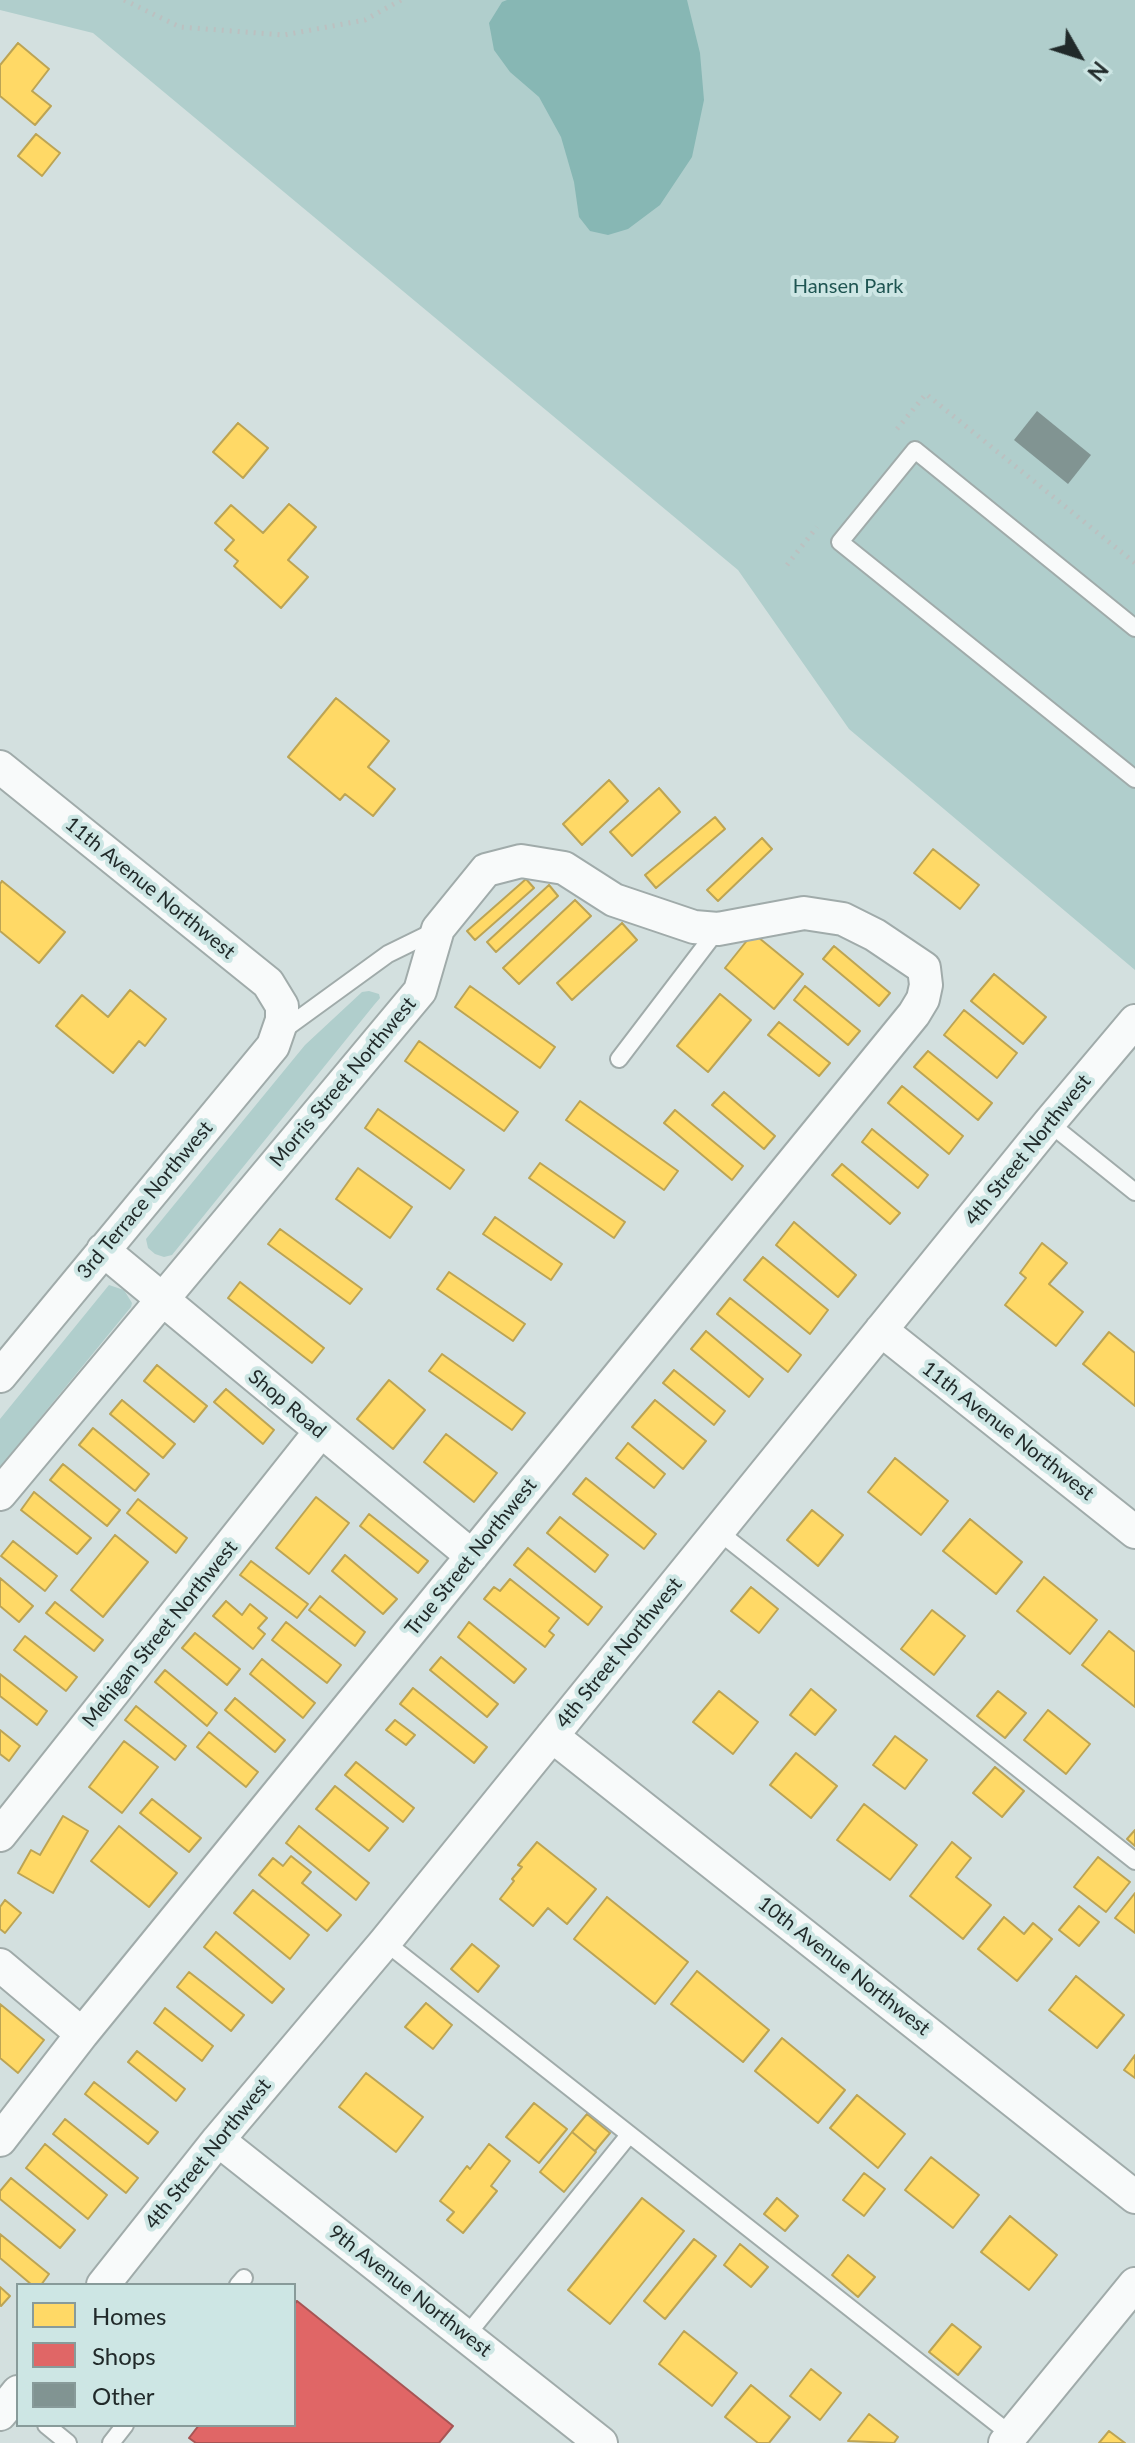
<!DOCTYPE html>
<style>
body{margin:0}
#map{position:relative;width:1135px;height:2443px;overflow:hidden;background:#d3e0df;font-family:Lato,sans-serif}
canvas{display:block}
.legend{position:absolute;left:16px;top:2283px;width:280px;height:144px;box-sizing:border-box;background:#cde6e4;border:2px solid #889b9a;margin:0;padding:10px 14px;list-style:none;font-size:24px;color:#212a2a}
.legend li{display:flex;align-items:center;gap:16px;height:40px}
.legend b{width:40px;border:2px solid #889b9a}
.north{position:absolute;left:1039px;top:16px;width:80px;height:80px;-webkit-text-stroke:6px #cde6e4;paint-order:stroke;rotate:129deg;font-size:22px;font-weight:700;line-height:32px;text-align:center;color:#212a2a}
.north::after{content:'';display:block;margin:auto;width:28px;height:36px;background:#212a2a;clip-path:polygon(50% 0,100% 100%,50% 72%,0 100%)}
</style>
<div id="map">
<canvas width="1135" height="2443"></canvas>
<ul class="legend">
<li><b style="height:22px;background:#ffd966"></b>Homes</li>
<li><b style="height:22px;background:#e06666"></b>Shops</li>
<li><b style="height:22px;background:#819492"></b>Other</li>
</ul>
<div class="north">N</div>
</div>
<script>
const context = document.querySelector('canvas').getContext('2d');
context.lineJoin = 'round';
function paint(path, color) { context.fillStyle = color; context.fill(path, 'evenodd'); }
const toPath = rows => new Path2D(rows.map(r => 'M' + r).join(''));
function strokePath(path, color, width, dash) { context.strokeStyle = color; context.lineWidth = width; context.lineCap = dash ? 'butt' : 'round'; context.setLineDash(dash || []); context.stroke(path); }
function label(font, color, halo, rows, align = 'center') {
  context.font = font + ' Lato,sans-serif'; context.lineWidth = 8; context.setLineDash([]); context.textBaseline = 'middle'; context.strokeStyle = halo; context.fillStyle = color; for (const [text, x, y, turn = 0] of rows) {
    context.save(); context.translate(x, y); context.rotate((+turn || 0) * Math.PI / 180); context.textAlign = isNaN(turn) ? turn : align; if (halo) context.strokeText(text, 0, 0); context.fillText(text, 0, 0); context.restore();
  }
}
const green = toPath([
 [0,0,1135,0,1135,970,849,729,738,570,93,33,0,10],
 [369,991,379,994,380,998,374,1005,172,1255,164,1257,155,1254,148,1248,146,1239,305,1045,362,992],
 [109,1285,124,1290,132,1303,131,1307,0,1467,0,1419]
]);
const water = toPath([
 [507,0,687,0,700,53,704,100,692,157,660,205,628,229,608,235,590,231,579,217,574,182,561,137,539,97,510,72,494,50,489,23,502,2]
]);
const homes = toPath([
 [18,43,49,69,32,91,51,106,35,125,0,96,0,65,18,43],
 [36,134,60,153,42,176,18,156,36,134],
 [238,423,268,448,243,478,213,452,238,423],
 [289,504,316,527,288,560,308,577,281,608,234,566,238,561,225,550,234,540,215,523,231,505,263,533,289,504],
 [336,698,389,741,368,767,395,789,373,816,345,794,340,800,288,757,336,698],
 [609,780,628,801,582,845,563,824,609,780],
 [659,788,680,812,632,856,610,832,659,788],
 [715,817,725,829,656,888,645,875,715,817],
 [762,838,772,849,718,901,707,890,762,838],
 [933,849,979,885,960,909,914,873,933,849],
 [526,879,534,888,475,940,467,931,526,879],
 [2,881,65,932,39,963,0,931,0,884,2,881],
 [549,885,558,896,496,952,487,942,549,885],
 [575,900,591,916,519,984,503,968,575,900],
 [622,923,637,940,572,1000,557,983,622,923],
 [753,933,803,974,774,1009,725,968,753,933],
 [834,946,890,993,879,1006,823,959,834,946],
 [994,974,1046,1017,1023,1044,971,1001,994,974],
 [470,986,555,1047,540,1068,455,1007,470,986],
 [805,986,860,1031,848,1045,794,1000,805,986],
 [130,990,166,1019,145,1046,139,1041,113,1073,56,1026,82,995,108,1017,130,990],
 [720,994,751,1020,708,1072,677,1046,720,994],
 [964,1010,1017,1053,997,1078,944,1035,964,1010],
 [779,1022,830,1063,819,1076,768,1035,779,1022],
 [419,1041,518,1112,504,1131,405,1061,419,1041],
 [928,1051,992,1103,978,1120,914,1067,928,1051],
 [902,1086,963,1136,949,1154,888,1103,902,1086],
 [724,1092,775,1136,764,1149,712,1105,724,1092],
 [580,1101,678,1171,664,1190,566,1120,580,1101],
 [378,1109,464,1170,450,1189,365,1128,378,1109],
 [675,1110,743,1166,732,1180,664,1123,675,1110],
 [872,1129,928,1175,918,1188,862,1142,872,1129],
 [540,1163,625,1222,614,1238,529,1178,540,1163],
 [842,1164,900,1213,890,1224,832,1175,842,1164],
 [358,1168,412,1207,390,1238,336,1199,358,1168],
 [495,1217,562,1264,551,1280,483,1234,495,1217],
 [794,1222,856,1275,838,1297,776,1245,794,1222],
 [280,1229,362,1289,350,1304,268,1244,280,1229],
 [1042,1243,1067,1263,1049,1284,1083,1312,1056,1346,1005,1305,1026,1278,1020,1273,1042,1243],
 [763,1257,828,1310,810,1334,744,1280,763,1257],
 [449,1272,525,1324,513,1341,437,1289,449,1272],
 [240,1282,324,1348,312,1363,228,1298,240,1282],
 [730,1298,801,1355,788,1372,717,1314,730,1298],
 [706,1331,763,1379,749,1397,691,1349,706,1331],
 [1109,1332,1135,1353,1135,1406,1083,1364,1109,1332],
 [442,1354,525,1413,512,1430,429,1371,442,1354],
 [157,1365,207,1406,194,1422,144,1381,157,1365],
 [674,1370,725,1411,714,1425,663,1383,674,1370],
 [389,1380,425,1410,393,1449,357,1419,389,1380],
 [226,1389,274,1430,263,1444,214,1402,226,1389],
 [122,1400,175,1444,163,1458,110,1414,122,1400],
 [655,1400,706,1441,683,1469,632,1427,655,1400],
 [93,1428,149,1474,135,1491,79,1445,93,1428],
 [446,1434,497,1473,474,1502,424,1462,446,1434],
 [628,1443,665,1474,654,1488,616,1458,628,1443],
 [895,1458,948,1501,921,1535,868,1492,895,1458],
 [63,1464,120,1510,107,1526,50,1480,63,1464],
 [586,1478,656,1534,644,1549,573,1494,586,1478],
 [34,1492,91,1538,77,1554,21,1510,34,1492],
 [316,1497,349,1523,309,1574,276,1548,316,1497],
 [138,1499,187,1538,176,1553,127,1513,138,1499],
 [812,1510,843,1535,818,1566,787,1540,812,1510],
 [369,1514,428,1561,418,1573,360,1526,369,1514],
 [560,1517,608,1555,595,1572,547,1533,560,1517],
 [970,1519,1022,1562,996,1594,943,1551,970,1519],
 [115,1535,148,1562,103,1617,71,1590,115,1535],
 [13,1541,57,1576,45,1591,1,1556,13,1541],
 [528,1548,602,1607,588,1625,514,1565,528,1548],
 [345,1555,397,1599,383,1614,332,1571,345,1555],
 [251,1561,308,1604,297,1618,240,1575,251,1561],
 [1044,1577,1097,1620,1070,1654,1017,1611,1044,1577],
 [0,1578,33,1606,19,1622,0,1606,0,1578],
 [510,1579,559,1618,549,1631,554,1635,545,1647,484,1599,494,1587,500,1591,510,1579],
 [751,1587,778,1609,759,1633,731,1611,751,1587],
 [320,1596,365,1632,355,1646,309,1610,320,1596],
 [226,1601,242,1615,250,1604,267,1618,258,1628,265,1634,253,1649,213,1616,226,1601],
 [55,1602,103,1640,94,1651,46,1613,55,1602],
 [932,1610,965,1636,934,1675,901,1649,932,1610],
 [286,1622,341,1665,327,1683,272,1640,286,1622],
 [469,1622,526,1669,514,1683,458,1637,469,1622],
 [1109,1631,1135,1652,1135,1707,1082,1665,1109,1631],
 [195,1633,240,1669,227,1685,182,1648,195,1633],
 [25,1636,77,1677,66,1691,14,1650,25,1636],
 [441,1657,498,1704,487,1717,430,1670,441,1657],
 [262,1659,315,1703,303,1718,250,1674,262,1659],
 [165,1670,217,1713,207,1726,155,1682,165,1670],
 [0,1674,47,1711,37,1725,0,1696,0,1674],
 [413,1688,487,1747,474,1763,400,1704,413,1688],
 [811,1689,836,1710,815,1735,790,1715,811,1689],
 [719,1691,758,1722,733,1754,693,1722,719,1691],
 [998,1691,1026,1713,1005,1738,977,1716,998,1691],
 [235,1698,285,1740,275,1752,225,1710,235,1698],
 [136,1706,186,1746,175,1760,125,1720,136,1706],
 [1048,1710,1090,1744,1066,1774,1024,1740,1048,1710],
 [395,1720,415,1735,406,1745,386,1730,395,1720],
 [0,1730,20,1746,9,1761,0,1754,0,1730],
 [209,1732,258,1772,246,1787,197,1747,209,1732],
 [895,1736,927,1760,905,1789,873,1765,895,1736],
 [124,1741,158,1767,122,1813,89,1787,124,1741],
 [796,1753,837,1786,811,1818,770,1785,796,1753],
 [356,1762,414,1808,403,1822,345,1775,356,1762],
 [995,1767,1024,1791,1002,1817,973,1793,995,1767],
 [335,1786,388,1828,369,1851,316,1809,335,1786],
 [152,1799,201,1838,189,1852,140,1813,152,1799],
 [864,1804,917,1845,890,1880,837,1840,864,1804],
 [63,1816,88,1831,53,1893,18,1873,31,1850,40,1855,63,1816],
 [119,1826,177,1873,149,1907,91,1861,119,1826],
 [299,1826,369,1883,356,1900,286,1843,299,1826],
 [1135,1830,1135,1846,1127,1839,1135,1830],
 [537,1842,596,1889,567,1924,548,1908,533,1926,500,1899,514,1881,512,1879,522,1867,518,1865,537,1842],
 [952,1842,971,1858,956,1877,991,1905,963,1939,910,1896,952,1842],
 [291,1856,311,1872,302,1883,341,1915,327,1931,259,1875,273,1858,283,1866,291,1856],
 [1098,1857,1130,1882,1106,1912,1074,1887,1098,1857],
 [253,1890,309,1935,290,1959,234,1913,253,1890],
 [1135,1893,1135,1933,1115,1918,1135,1893],
 [607,1897,688,1962,655,2004,574,1939,607,1897],
 [5,1900,21,1913,5,1933,0,1929,0,1907,5,1900],
 [1079,1906,1099,1922,1079,1946,1059,1930,1079,1906],
 [1004,1917,1024,1934,1033,1923,1052,1939,1017,1981,978,1949,1004,1917],
 [216,1932,284,1989,272,2003,204,1947,216,1932],
 [472,1944,499,1966,478,1992,451,1969,472,1944],
 [697,1971,769,2030,743,2062,671,2004,697,1971],
 [189,1972,244,2015,231,2031,177,1987,189,1972],
 [1076,1976,1124,2015,1097,2048,1049,2010,1076,1976],
 [426,2003,452,2025,433,2049,405,2027,426,2003],
 [0,2004,44,2040,18,2073,0,2058,0,2004],
 [165,2008,213,2046,202,2061,154,2023,165,2008],
 [782,2038,845,2090,818,2123,755,2071,782,2038],
 [137,2051,185,2089,176,2101,128,2062,137,2051],
 [1135,2055,1135,2078,1124,2070,1135,2055],
 [366,2073,423,2117,396,2152,339,2107,366,2073],
 [94,2082,158,2132,148,2144,85,2094,94,2082],
 [857,2095,905,2134,878,2168,830,2128,857,2095],
 [534,2103,567,2129,539,2163,506,2137,534,2103],
 [587,2114,610,2133,595,2151,572,2132,587,2114],
 [65,2119,138,2178,126,2193,53,2134,65,2119],
 [572,2132,596,2152,564,2192,540,2172,572,2132],
 [45,2144,107,2195,88,2219,26,2168,45,2144],
 [489,2144,510,2161,491,2186,497,2191,463,2233,447,2220,454,2212,440,2201,467,2166,470,2169,489,2144],
 [931,2157,979,2195,953,2228,905,2190,931,2157],
 [864,2173,885,2189,864,2216,843,2200,864,2173],
 [11,2178,75,2230,60,2248,0,2199,0,2191,11,2178],
 [642,2198,684,2231,610,2324,568,2290,642,2198],
 [777,2198,798,2216,785,2231,764,2214,777,2198],
 [1010,2216,1057,2255,1029,2290,981,2252,1010,2216],
 [0,2234,49,2274,41,2285,32,2285,0,2258,0,2234],
 [694,2239,716,2256,665,2319,644,2301,694,2239],
 [740,2244,768,2267,751,2287,724,2265,740,2244],
 [848,2255,875,2277,858,2297,832,2275,848,2255],
 [0,2287,10,2296,1,2306,0,2305,0,2287],
 [952,2324,981,2347,958,2375,929,2352,952,2324],
 [684,2331,737,2373,712,2406,659,2364,684,2331],
 [811,2369,841,2393,820,2420,790,2396,811,2369],
 [751,2385,790,2417,769,2443,758,2443,725,2417,751,2385],
 [869,2414,898,2437,894,2443,848,2441,869,2414],
 [1109,2431,1125,2443,1099,2443,1109,2431]
]);
const shops = toPath([
 [297,2301,453,2426,439,2443,196,2443,189,2438,199,2425,294,2425,294,2305,297,2301]
]);
const building = toPath([
 [1037,411,1091,455,1068,484,1014,440]
]);
const path = toPath([
 [124,0,180,27,284,35,365,20,401,0],
 [897,429,926,394,1135,563],
 [787,565,817,527]
]);
const service = toPath([
 [1135,628,915,450,840,542,1135,779],
 [282,1031,388,954,437,930],
 [619,1059,718,929],
 [1049,1123,1135,1192],
 [719,1532,1135,1861],
 [385,1942,1014,2437],
 [238,2285,244,2278],
 [466,2336,629,2135],
 [46,2425,68,2443],
 [111,2443,125,2425]
]);
const minor = toPath([
 [0,767,268,983,282,1006,282,1020,273,1046,0,1376],
 [103,1250,472,1556],
 [881,1330,1135,1532],
 [0,1494,420,991,438,929,486,870,521,861,564,868,614,900,694,927,718,929,804,913,843,919,875,935,924,968,926,985,923,999,914,1014,82,2034,0,2140],
 [552,1736,1135,2197],
 [0,1835,320,1432],
 [0,1965,82,2034],
 [218,2140,601,2443],
 [103,2285,218,2140,385,1942,1049,1123,1135,1021],
 [0,2414,18,2392],
 [1005,2443,1135,2284]
]);
const parkNames = [
 ["Hansen Park",848,287]
];
const streetNames = [
 ["11th Avenue Northwest",150,888,39],
 ["Morris Street Northwest",343,1082,-50],
 ["4th Street Northwest",1028,1150,-51],
 ["3rd Terrace Northwest",145,1200,-50],
 ["Shop Road",287,1404,40],
 ["11th Avenue Northwest",1008,1431,38],
 ["True Street Northwest",471,1557,-51],
 ["Mehigan Street Northwest",160,1634,-51],
 ["4th Street Northwest",619,1653,-51],
 ["10th Avenue Northwest",844,1966,38],
 ["4th Street Northwest",208,2154,-51],
 ["9th Avenue Northwest",410,2291,38]
];
paint(green, '#b0cecc');
paint(water, '#87b7b4');
paint(homes, '#ffd966');
strokePath(homes, '#bca454', 2);
paint(shops, '#e06666');
strokePath(shops, '#a75454', 2);
paint(building, '#819492');
strokePath(service, '#a0abaa', 20);
strokePath(minor, '#a0abaa', 36);
strokePath(path, '#bcc0c0', 5, [2, 6]);
strokePath(service, '#f8fafa', 16);
strokePath(minor, '#f8fafa', 32);
label('20px', '#1f5552', '#cde6e4', parkNames);
label('20px', '#212a2a', '#cde6e4', streetNames);
</script>
